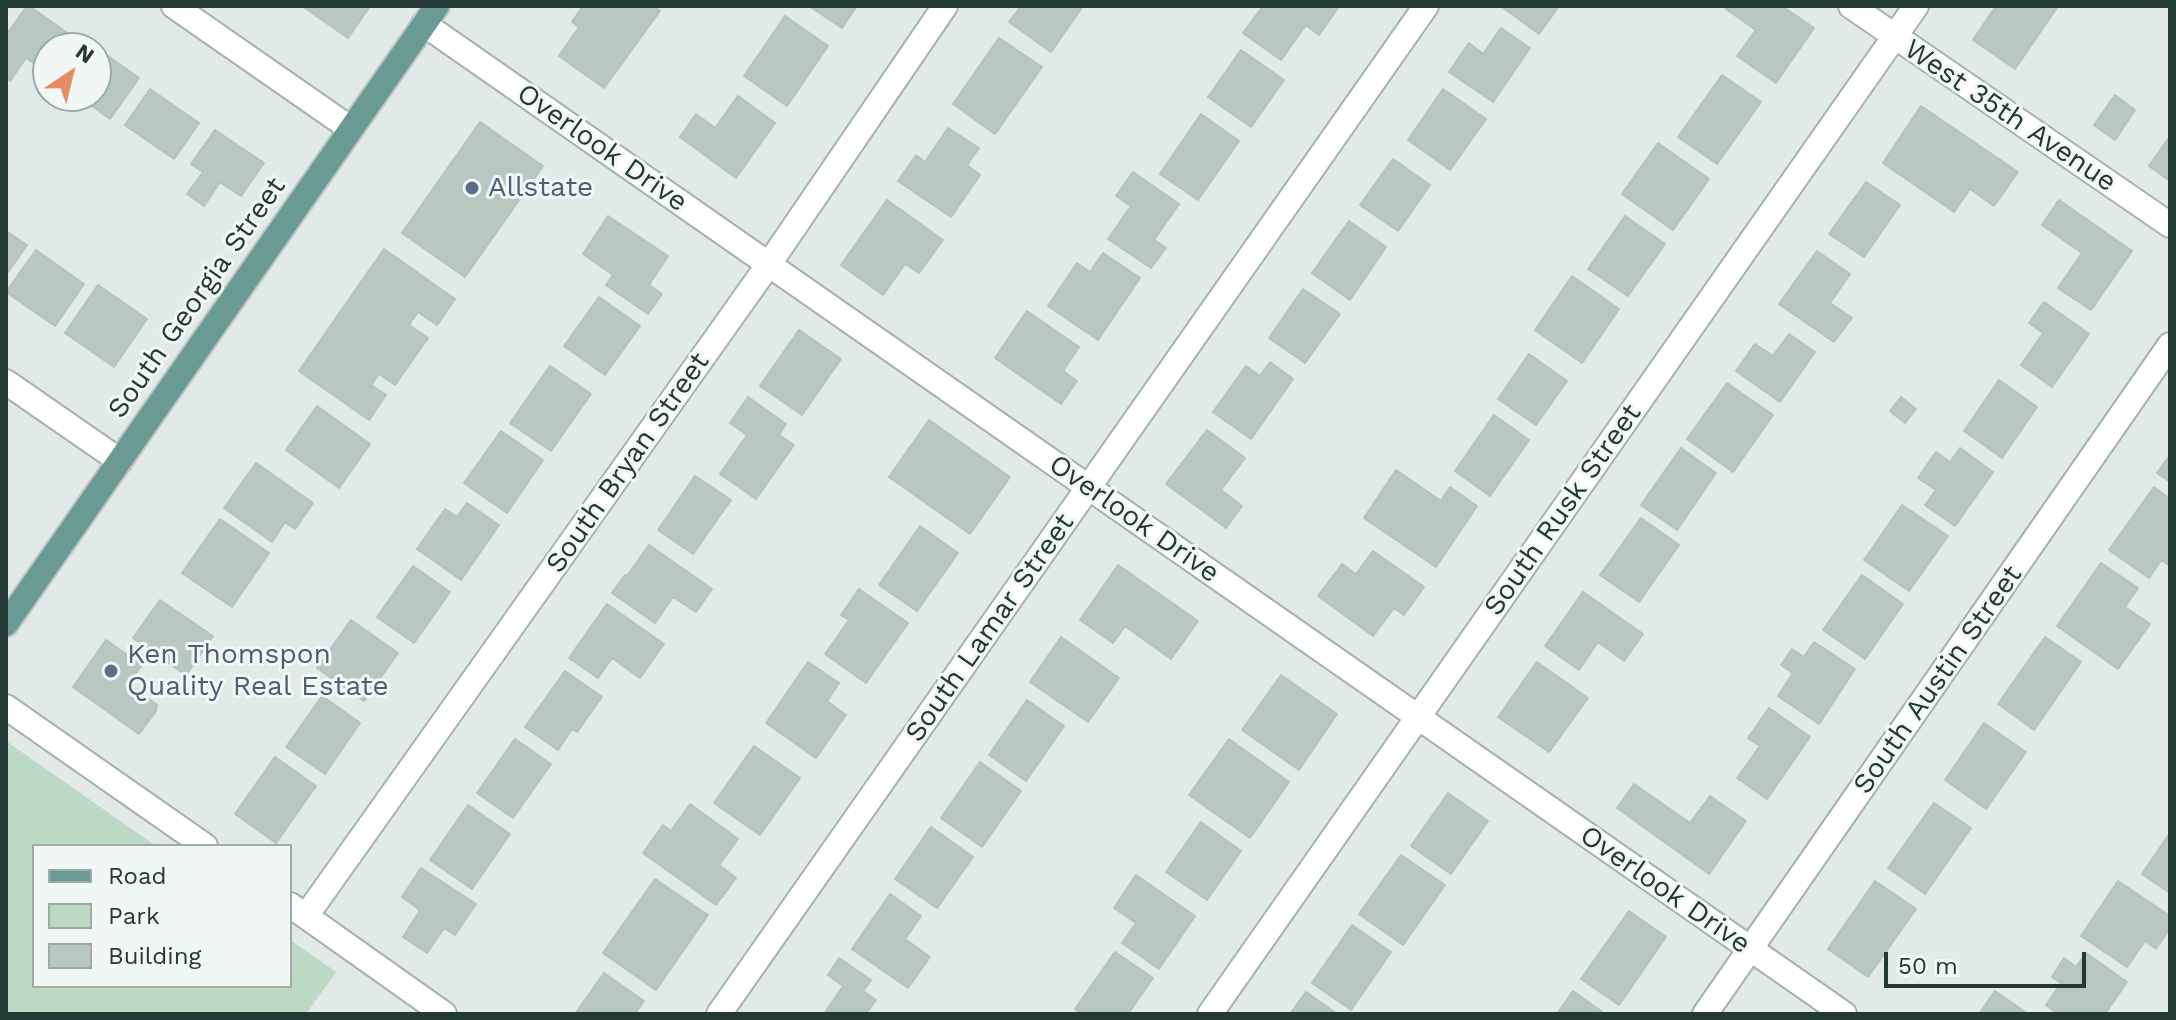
<!DOCTYPE html>
<style>
body{margin:0}
#map{position:relative;width:2176px;height:1020px;overflow:hidden;background:#e1eae6;font-family:"Work Sans",sans-serif}
canvas{display:block}
.frame{position:absolute;inset:0;border:8px solid #233934;pointer-events:none}
.legend{position:absolute;left:32px;top:844px;width:260px;height:144px;box-sizing:border-box;background:#f1f7f4;border:2px solid #9faba7;margin:0;padding:10px 14px;list-style:none;font-size:24px;color:#233934}
.legend li{display:flex;align-items:center;gap:16px;height:40px}
.legend b{width:40px;border:2px solid #9faba7}
.north{position:absolute;left:32px;top:32px;width:80px;height:80px;box-sizing:border-box;background:#f1f7f4;border:2px solid #9faba7;border-radius:50%;rotate:35deg;font-size:22px;font-weight:700;line-height:32px;text-align:center;color:#233934}
.north::after{content:'';display:block;margin:auto;width:28px;height:36px;background:#e58c63;clip-path:polygon(50% 0,100% 100%,50% 72%,0 100%)}
.scale{position:absolute;left:1884px;top:952px;width:202px;height:36px;box-sizing:border-box;border:4px solid #233934;border-top:0;padding-left:10px;font-size:24px;line-height:28px;white-space:nowrap;color:#233934;-webkit-text-stroke:6px #f1f7f4;paint-order:stroke}
</style>
<div id="map">
<canvas width="2176" height="1020"></canvas>
<div class="frame"></div>
<ul class="legend">
<li><b style="height:10px;background:#699b92"></b>Road</li>
<li><b style="height:22px;background:#bbd9c5"></b>Park</li>
<li><b style="height:22px;background:#b9c7c2"></b>Building</li>
</ul>
<div class="north">N</div>
<div class="scale">50 m</div>
</div>
<script>
const context = document.querySelector('canvas').getContext('2d');
context.lineJoin = 'round';
function paint(path, color) { context.fillStyle = color; context.fill(path, 'evenodd'); }
const toPath = rows => new Path2D(rows.map(r => 'M' + r).join(''));
function strokePath(path, color, width, dash) { context.strokeStyle = color; context.lineWidth = width; context.lineCap = dash ? 'butt' : 'round'; context.setLineDash(dash || []); context.stroke(path); }
function label(font, color, halo, rows, align = 'center') {
  context.font = font + ' "Work Sans",sans-serif'; context.lineWidth = 6; context.setLineDash([]); context.textBaseline = 'middle'; context.strokeStyle = halo; context.fillStyle = color; for (const [text, x, y, turn = 0] of rows) {
    context.save(); context.translate(x, y); context.rotate((+turn || 0) * Math.PI / 180); context.textAlign = isNaN(turn) ? turn : align; if (halo) context.strokeText(text, 0, 0); context.fillText(text, 0, 0); context.restore();
  }
}
const green = toPath([
 [6,741,156,846,34,846,34,986,290,986,290,940,336,972,306,1014,6,1014]
]);
const building = toPath([
 [27,6,29,6,79,41,74,48,48,48,48,73,26,58,10,81,6,78,6,35,27,6],
 [302,6,370,6,348,38,302,6],
 [583,6,589,6,593,9,595,6,653,6,660,11,604,88,559,56,579,27,572,22,583,6],
 [809,6,857,6,842,28,809,6],
 [1021,6,1083,6,1051,52,1009,22,1021,6],
 [1263,6,1335,6,1338,8,1319,35,1306,25,1281,60,1243,33,1263,6],
 [1501,6,1559,6,1539,34,1501,6],
 [1727,6,1782,6,1814,28,1776,83,1737,56,1756,30,1726,9,1727,6],
 [1996,6,2010,6,2013,8,2015,6,2058,6,2015,69,1973,40,1996,6],
 [785,16,828,46,787,106,744,76,785,16],
 [1501,28,1530,48,1493,102,1449,72,1469,43,1483,54,1501,28],
 [999,38,1042,67,995,134,953,104,999,38],
 [91,44,139,78,110,119,78,96,96,96,96,48,89,48,91,44],
 [1241,50,1284,80,1251,127,1208,97,1241,50],
 [1722,75,1761,102,1717,164,1678,137,1722,75],
 [150,89,199,123,174,159,125,125,150,89],
 [1443,89,1486,119,1450,170,1408,140,1443,89],
 [2115,95,2135,110,2115,140,2094,125,2115,95],
 [738,96,775,123,736,178,680,137,696,114,715,128,738,96],
 [1921,106,2018,172,1994,206,1970,189,1954,212,1883,163,1921,106],
 [1201,114,1239,141,1198,200,1160,174,1201,114],
 [480,122,543,166,465,277,402,233,480,122],
 [948,128,979,148,967,165,980,175,951,217,898,181,916,155,925,162,948,128],
 [215,130,264,163,241,196,220,182,204,206,187,194,203,172,191,164,215,130],
 [2170,136,2170,181,2149,166,2170,136],
 [1658,143,1709,179,1673,230,1622,194,1658,143],
 [1393,159,1430,185,1398,231,1360,205,1393,159],
 [1133,172,1179,204,1154,240,1166,248,1151,268,1108,239,1131,206,1116,196,1133,172],
 [1866,182,1900,205,1864,257,1829,234,1866,182],
 [887,200,943,240,919,273,905,264,883,295,841,265,887,200],
 [2059,200,2132,251,2091,310,2058,288,2082,253,2042,225,2059,200],
 [608,216,668,256,649,285,662,294,648,314,606,285,613,275,583,254,608,216],
 [1625,216,1665,244,1628,296,1588,269,1625,216],
 [1349,221,1386,247,1350,300,1312,273,1349,221],
 [6,231,27,245,6,275,6,231],
 [384,249,455,299,437,325,418,312,409,325,428,338,395,385,379,374,371,385,386,395,369,420,299,371,384,249],
 [36,250,84,284,55,326,6,292,36,250],
 [1817,251,1850,274,1830,303,1852,318,1834,342,1779,304,1817,251],
 [1103,253,1140,278,1098,340,1048,306,1077,263,1090,272,1103,253],
 [1572,276,1619,309,1582,363,1535,330,1572,276],
 [98,285,147,319,114,367,65,333,98,285],
 [1303,289,1340,314,1305,363,1269,338,1303,289],
 [599,297,640,326,605,375,564,346,599,297],
 [2044,302,2089,334,2052,387,2021,365,2043,333,2029,323,2044,302],
 [1027,311,1079,347,1063,371,1077,381,1061,404,995,358,1027,311],
 [799,330,841,359,802,415,760,386,799,330],
 [1789,334,1815,352,1780,402,1736,371,1755,344,1773,356,1789,334],
 [1529,354,1567,381,1536,425,1498,399,1529,354],
 [1270,362,1293,379,1251,439,1213,412,1246,366,1260,376,1270,362],
 [550,366,591,394,551,451,510,423,550,366],
 [1999,380,2037,407,2002,458,1964,431,1999,380],
 [1727,383,1773,415,1733,472,1687,439,1727,383],
 [748,397,786,424,779,435,794,445,756,499,720,474,747,435,730,423,748,397],
 [1901,397,1916,409,1905,423,1890,411,1901,397],
 [317,406,370,444,339,488,286,450,317,406],
 [1494,415,1529,440,1490,496,1455,471,1494,415],
 [929,420,1010,477,970,534,889,477,929,420],
 [1207,430,1245,458,1221,490,1242,506,1226,528,1166,484,1207,430],
 [501,431,543,460,507,513,464,483,501,431],
 [1681,448,1716,473,1677,530,1641,505,1681,448],
 [1960,448,1993,472,1955,526,1925,505,1936,490,1918,478,1936,452,1950,462,1960,448],
 [2170,455,2170,482,2157,473,2170,455],
 [256,463,313,503,295,529,285,522,272,542,224,508,256,463],
 [1396,470,1441,501,1450,487,1477,506,1436,567,1364,518,1396,470],
 [695,476,731,500,693,554,658,530,695,476],
 [2154,487,2170,499,2170,566,2161,560,2149,578,2109,550,2154,487],
 [467,503,499,525,461,580,417,549,445,509,457,517,467,503],
 [1902,505,1948,536,1909,591,1864,560,1902,505],
 [1641,518,1679,545,1639,602,1600,575,1641,518],
 [220,519,269,553,232,607,182,573,220,519],
 [920,526,958,553,917,611,879,585,920,526],
 [649,545,712,589,696,612,673,597,655,623,612,593,625,575,627,576,649,545],
 [1373,551,1424,587,1404,615,1394,608,1373,636,1318,596,1342,564,1356,574,1373,551],
 [2101,563,2138,588,2125,607,2150,624,2118,669,2057,626,2101,563],
 [1118,565,1198,621,1171,659,1125,626,1113,643,1080,620,1118,565],
 [413,566,450,592,414,643,377,617,413,566],
 [1862,575,1903,604,1865,659,1823,630,1862,575],
 [859,589,908,623,866,683,825,654,849,620,841,615,859,589],
 [1583,592,1643,634,1624,661,1598,642,1579,670,1545,646,1583,592],
 [160,600,213,636,186,675,133,638,160,600],
 [607,604,664,644,640,678,612,658,598,678,569,658,607,604],
 [351,620,398,653,364,701,317,668,351,620],
 [1061,637,1119,678,1088,722,1030,682,1061,637],
 [2045,637,2081,662,2034,730,1998,704,2045,637],
 [106,640,142,665,128,684,157,705,156,711,139,734,73,687,106,640],
 [1814,642,1855,669,1819,724,1778,696,1793,673,1781,665,1792,649,1804,657,1814,642],
 [808,662,839,683,827,701,846,715,816,758,766,723,808,662],
 [1537,662,1588,698,1549,752,1498,717,1537,662],
 [565,671,602,697,577,732,572,729,558,750,525,727,565,671],
 [1281,675,1337,714,1299,770,1242,730,1281,675],
 [322,696,360,723,325,774,286,747,322,696],
 [1027,700,1064,726,1026,781,989,755,1027,700],
 [1769,708,1810,737,1767,799,1737,778,1760,746,1748,738,1769,708],
 [1984,723,2026,752,1986,809,1945,780,1984,723],
 [515,739,551,764,513,818,477,793,515,739],
 [1229,739,1289,782,1250,838,1189,795,1229,739],
 [754,746,800,778,760,835,714,803,754,746],
 [275,757,316,786,276,843,235,814,275,757],
 [980,762,1021,791,982,847,941,818,980,762],
 [1634,784,1690,823,1710,796,1746,821,1709,874,1617,808,1634,784],
 [1448,793,1488,821,1451,874,1411,846,1448,793],
 [1934,803,1971,828,1925,894,1888,868,1934,803],
 [690,804,738,839,719,865,736,878,716,905,643,853,663,825,671,831,690,804],
 [468,805,510,834,472,889,430,860,468,805],
 [1201,822,1241,851,1207,900,1166,872,1201,822],
 [931,827,973,857,937,908,895,879,931,827],
 [2170,833,2170,893,2142,874,2170,833],
 [1401,855,1445,885,1403,945,1359,914,1401,855],
 [421,868,476,904,455,935,444,928,427,953,403,937,420,910,402,897,421,868],
 [1136,875,1195,916,1159,969,1122,943,1136,923,1114,908,1136,875],
 [655,879,708,915,656,990,603,953,655,879],
 [1875,881,1916,909,1868,977,1828,949,1875,881],
 [2118,881,2170,916,2170,928,2156,949,2145,941,2127,967,2081,936,2118,881],
 [890,894,921,916,905,939,930,957,908,988,852,949,890,894],
 [1629,911,1666,937,1619,1005,1581,979,1629,911],
 [1352,925,1391,952,1351,1010,1312,983,1352,925],
 [1115,952,1153,978,1128,1014,1082,1014,1075,1009,1115,952],
 [2086,953,2127,982,2105,1014,2058,1014,2046,1005,2061,983,2052,977,2064,958,2076,967,2086,953],
 [839,958,871,980,863,991,876,1000,867,1012,870,1014,824,1014,843,986,828,975,839,958],
 [604,973,644,1001,635,1014,575,1014,604,973],
 [1573,991,1605,1014,1557,1014,1573,991],
 [1995,991,2028,1014,1979,1014,1995,991],
 [1306,992,1337,1014,1290,1014,1306,992]
]);
const minor = toPath([
 [174,6,351,129],
 [1851,6,2170,225],
 [424,24,1844,1014],
 [6,382,120,461],
 [6,707,205,846],
 [290,905,444,1014],
 [306,916,769,264,945,6],
 [719,1014,1426,6],
 [1210,1014,1916,6],
 [1705,1014,2170,345]
]);
const major = toPath([
 [6,624,437,6]
]);
const markers = [
 [472,188,8,"#5c6f8a"],
 [111,671,8,"#5c6f8a"]
];
const streetNames = [
 ["West 35th Avenue",2010,116,34],
 ["Overlook Drive",602,148,35],
 ["South Georgia Street",197,298,-55],
 ["South Bryan Street",628,463,-55],
 ["South Rusk Street",1563,510,-55],
 ["Overlook Drive",1134,519,35],
 ["South Lamar Street",990,628,-55],
 ["South Austin Street",1938,680,-55],
 ["Overlook Drive",1665,890,35]
];
const serviceNames = [
 ["Allstate",488,188],
 ["Ken Thomspon",127,655],
 ["Quality Real Estate",127,687]
];
paint(green, '#bbd9c5');
paint(building, '#b9c7c2');
strokePath(building, '#b4c3bd', 2);
strokePath(minor, '#a4b1ad', 28);
strokePath(major, '#bdc4c2', 28);
strokePath(minor, '#fff', 24);
strokePath(major, '#699b92', 24);
for (const [x, y, r, color] of markers) { const dot = new Path2D(); dot.arc(x, y, r, 0, 2 * Math.PI); context.fillStyle = color; context.fill(dot); strokePath(dot, '#f1f7f4', 3); }
label('28px', '#233934', '#f1f7f4', streetNames);
label('28px', '#4e5e75', '#f1f7f4', serviceNames, 'left');
</script>
